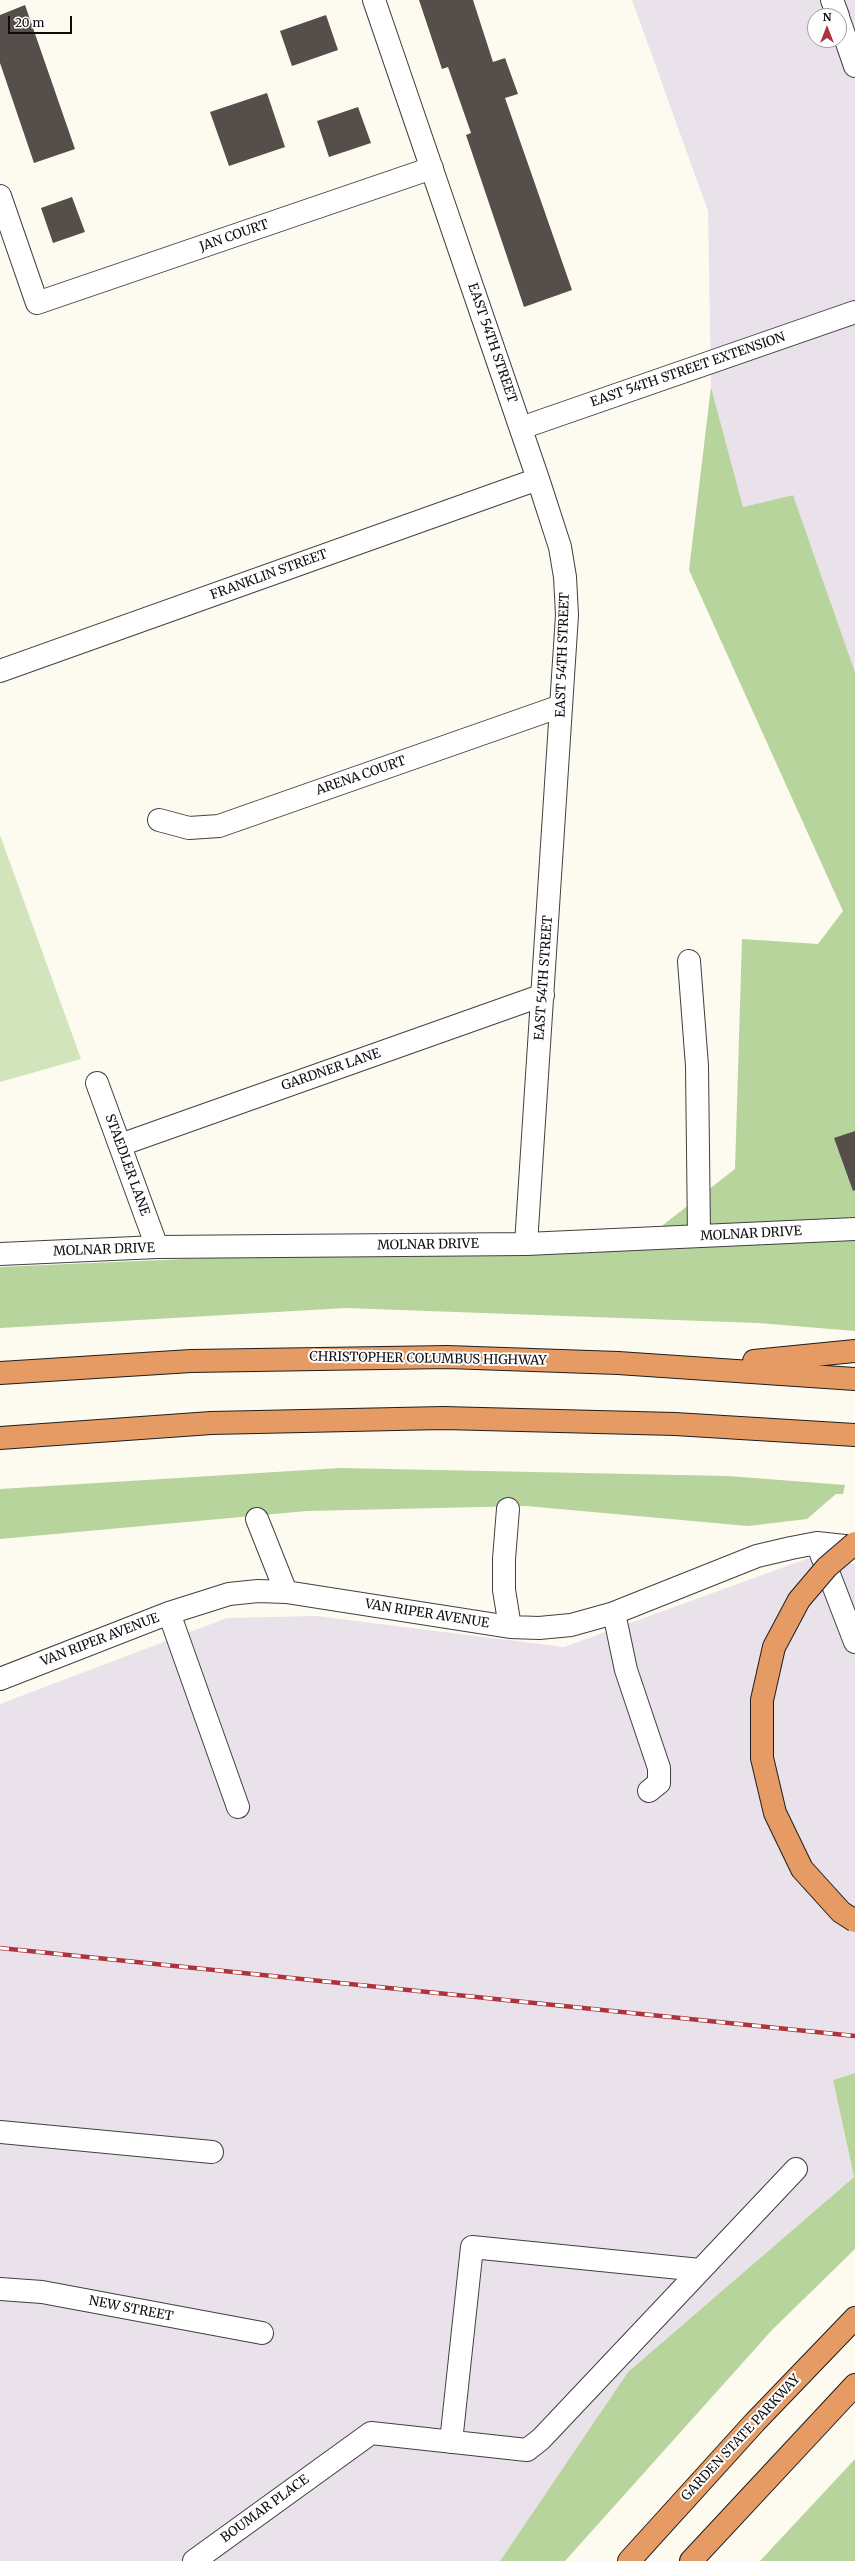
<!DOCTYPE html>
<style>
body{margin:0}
#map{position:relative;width:855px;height:2561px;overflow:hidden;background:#fdfaef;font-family:Merriweather,serif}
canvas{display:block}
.north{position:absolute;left:807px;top:8px;width:40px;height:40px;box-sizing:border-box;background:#fff;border:1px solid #9e9e9e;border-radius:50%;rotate:0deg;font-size:11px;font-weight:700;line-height:16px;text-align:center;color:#0d0d0d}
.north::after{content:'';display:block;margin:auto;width:14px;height:18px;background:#af333d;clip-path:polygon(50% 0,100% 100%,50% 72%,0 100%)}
.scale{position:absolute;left:8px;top:16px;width:64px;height:18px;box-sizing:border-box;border:2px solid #0d0d0d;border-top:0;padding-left:5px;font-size:12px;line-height:14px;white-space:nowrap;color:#0d0d0d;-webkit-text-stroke:3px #fff;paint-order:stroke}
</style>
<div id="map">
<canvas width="855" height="2561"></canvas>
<div class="north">N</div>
<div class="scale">20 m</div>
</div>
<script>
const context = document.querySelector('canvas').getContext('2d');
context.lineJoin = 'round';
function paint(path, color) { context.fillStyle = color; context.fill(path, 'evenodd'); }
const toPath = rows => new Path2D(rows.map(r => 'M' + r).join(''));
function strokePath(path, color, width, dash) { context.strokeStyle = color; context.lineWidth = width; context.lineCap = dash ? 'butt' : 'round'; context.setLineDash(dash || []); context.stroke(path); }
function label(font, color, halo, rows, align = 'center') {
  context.font = font + ' Merriweather,serif'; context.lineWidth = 4; context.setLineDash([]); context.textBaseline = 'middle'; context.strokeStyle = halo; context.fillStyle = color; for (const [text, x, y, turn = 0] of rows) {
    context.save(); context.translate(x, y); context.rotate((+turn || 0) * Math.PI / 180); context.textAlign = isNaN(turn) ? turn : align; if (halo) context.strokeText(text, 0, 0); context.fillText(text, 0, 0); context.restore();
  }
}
const industrial = toPath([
 [632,0,855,0,855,672,793,495,743,507,711,387,708,211],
 [815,16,839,16,839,40,815,40],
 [809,1558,855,1564,855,2073,833,2080,854,2177,628,2372,500,2561,0,2561,0,1704,227,1618,316,1616,564,1647]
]);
const green = toPath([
 [0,835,81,1059,0,1082]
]);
const forest = toPath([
 [711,387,743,507,793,495,855,672,855,1331,758,1323,346,1308,0,1328,0,1267,645,1239,735,1169,742,939,818,944,843,911,689,570],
 [340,1468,728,1476,845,1485,843,1494,836,1494,807,1519,748,1526,526,1506,307,1511,0,1539,0,1489],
 [855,2073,855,2249,772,2330,565,2561,500,2561,628,2372,854,2177,833,2080],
 [855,2459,855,2561,760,2561]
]);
const building = toPath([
 [419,0,473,0,493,62,505,58,518,94,505,98,572,290,524,307,466,135,471,133,448,67,442,69],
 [25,5,75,149,34,163,0,63,0,15],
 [326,15,338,50,292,66,280,31],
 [267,93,285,147,229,166,210,112],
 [358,107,371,143,329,157,317,121],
 [72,197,85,232,53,243,41,208],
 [855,1131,855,1190,853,1191,834,1138]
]);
const minor = toPath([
 [374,0,538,479,560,547,565,577,567,615,526,1244],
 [832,0,838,16],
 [839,20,855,66],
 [0,196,37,303,432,168],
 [521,428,855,312],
 [0,671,538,479],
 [159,820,189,828,219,826,561,706],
 [689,961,697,1066,699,1236],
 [97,1083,157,1247],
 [120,1145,543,995],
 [0,1254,157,1247,526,1244,855,1229],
 [508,1509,504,1559,504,1590,510,1627],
 [257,1519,286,1592],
 [820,1551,855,1642],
 [169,1613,238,1807],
 [614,1613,626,1670,659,1768,659,1783,649,1791],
 [0,1679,169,1613,229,1594,258,1591,286,1592,510,1627,539,1628,571,1625,614,1613,757,1556,791,1548,817,1543,855,1547],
 [0,2132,212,2152],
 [0,2289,42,2292,262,2333],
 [451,2442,472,2247,700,2270],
 [194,2561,371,2433,527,2450,541,2439,796,2169]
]);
const highway = toPath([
 [754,1361,855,1351],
 [0,1373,191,1361,447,1357,618,1363,855,1379],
 [0,1438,211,1423,443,1418,675,1424,855,1435],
 [629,2561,755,2422,855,2318],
 [691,2561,855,2385]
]);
const rail = toPath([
 [0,1948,855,2036]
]);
const highwayBridge = toPath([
 [855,1543,827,1567,799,1600,774,1647,762,1700,762,1758,775,1813,802,1869,841,1912,855,1921]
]);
const streetNames = [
 ["JAN COURT",234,236,-19],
 ["EAST 54TH STREET",492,343,71],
 ["EAST 54TH STREET EXTENSION",688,370,-19],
 ["FRANKLIN STREET",269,575,-20],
 ["EAST 54TH STREET",563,655,-88],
 ["ARENA COURT",361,776,-19],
 ["EAST 54TH STREET",544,978,-86],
 ["GARDNER LANE",331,1070,-19],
 ["STAEDLER LANE",127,1165,70],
 ["MOLNAR DRIVE",751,1234,-3],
 ["MOLNAR DRIVE",428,1245,-1],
 ["MOLNAR DRIVE",104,1250,-2],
 ["CHRISTOPHER COLUMBUS HIGHWAY",428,1359,1],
 ["VAN RIPER AVENUE",427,1614,9],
 ["VAN RIPER AVENUE",100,1640,-21],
 ["NEW STREET",131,2309,11],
 ["GARDEN STATE PARKWAY",741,2438,-47],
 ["BOUMAR PLACE",265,2509,-36]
];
paint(industrial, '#eae2eb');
paint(green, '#d2e4bc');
paint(forest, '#b7d49c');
paint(building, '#554e4a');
strokePath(minor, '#404040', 24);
strokePath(highway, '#1e1e1e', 24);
strokePath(minor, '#fff', 22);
strokePath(highway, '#e69b64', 22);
strokePath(rail, '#af333d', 4.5);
strokePath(rail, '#fff', 3, [9]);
strokePath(highwayBridge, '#1e1e1e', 24, []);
strokePath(highwayBridge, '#e69b64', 22);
label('13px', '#0d0d0d', '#fff', streetNames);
</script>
